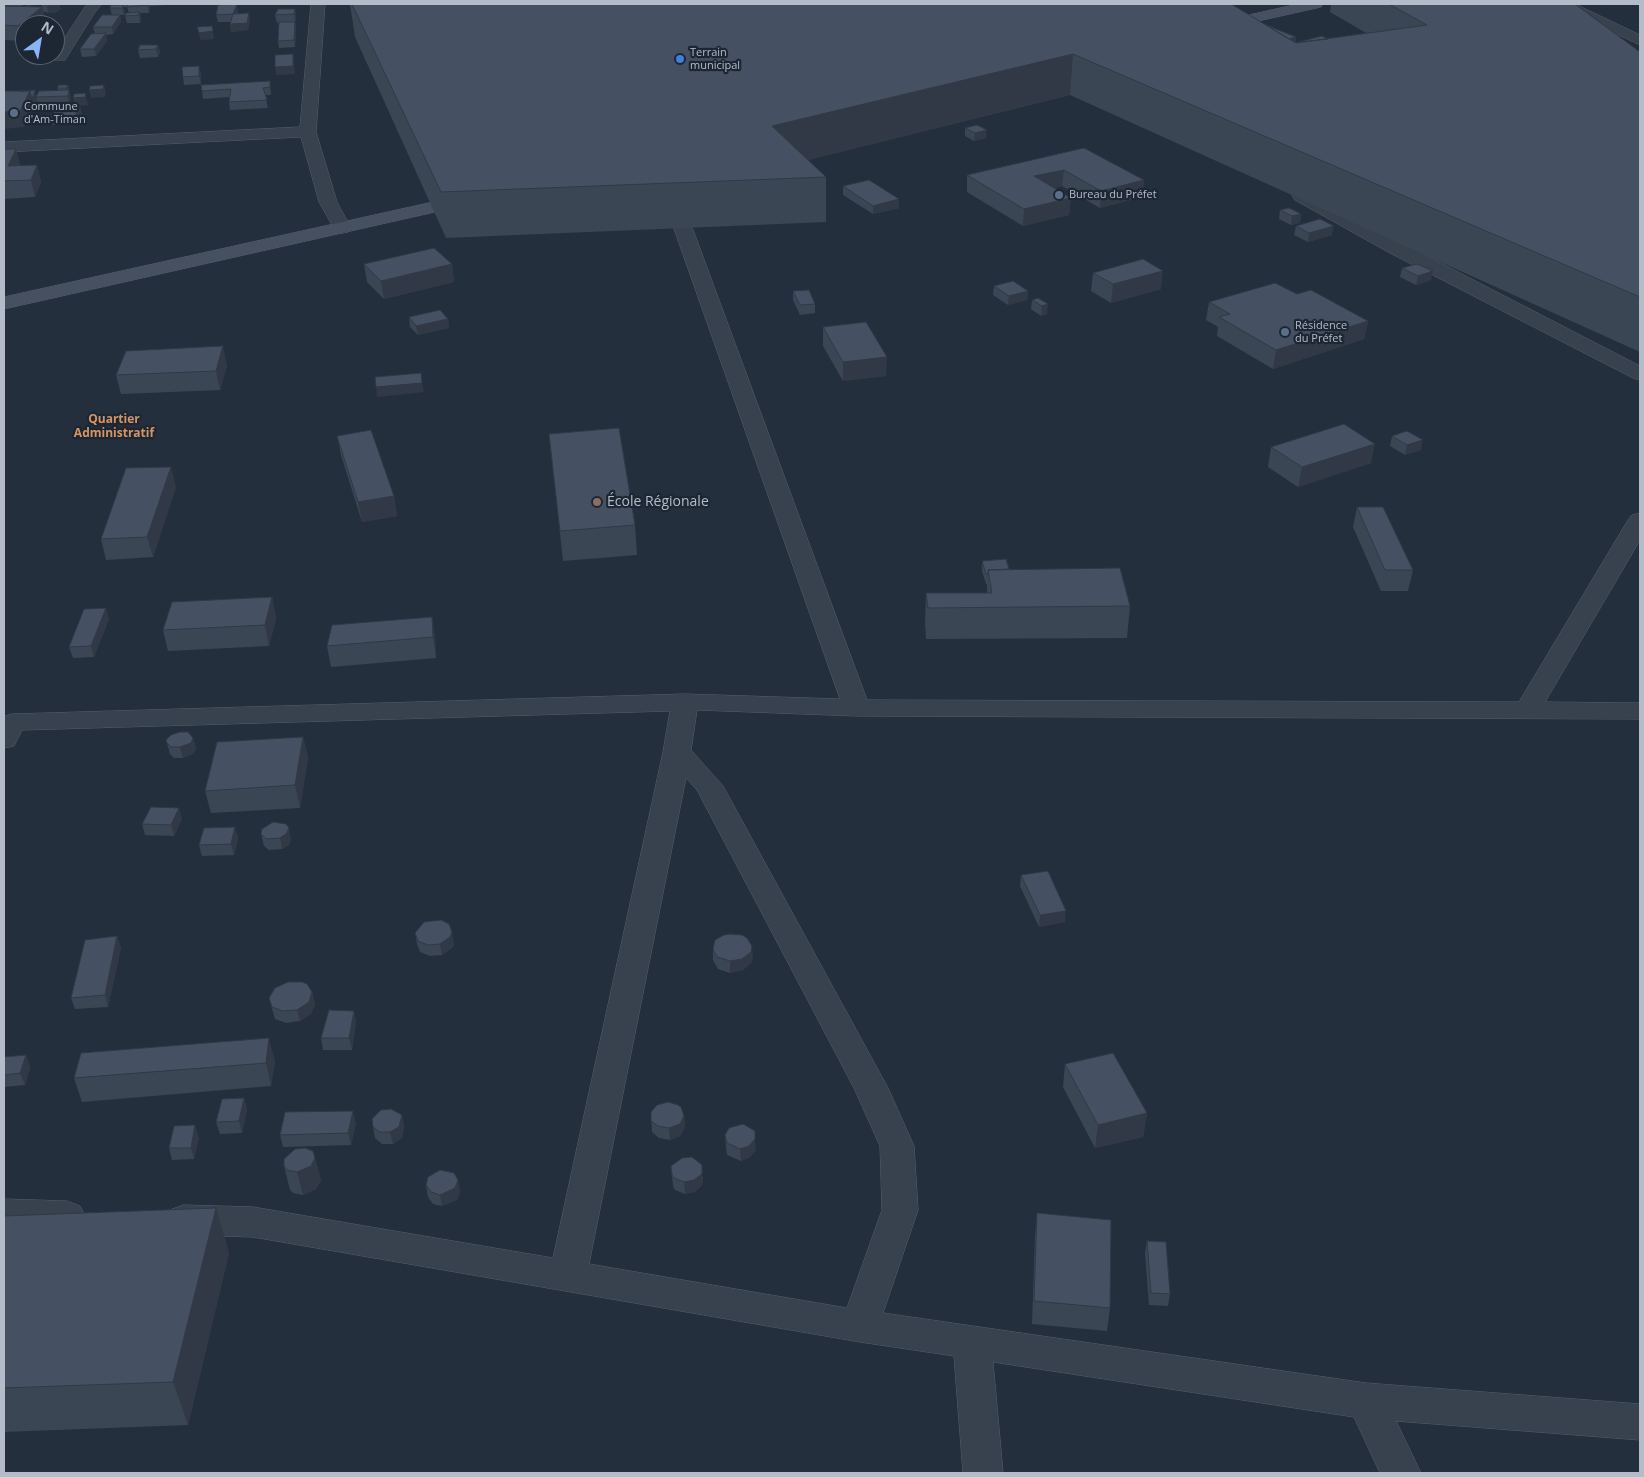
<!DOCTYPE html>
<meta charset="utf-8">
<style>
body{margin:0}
#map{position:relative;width:1644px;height:1477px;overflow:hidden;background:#242f3e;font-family:"Open Sans",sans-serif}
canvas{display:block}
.frame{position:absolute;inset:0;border:5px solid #b4bcc9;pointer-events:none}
.north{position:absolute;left:15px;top:15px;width:50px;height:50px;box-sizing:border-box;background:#1d2633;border:1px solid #59626f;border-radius:50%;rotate:32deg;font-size:14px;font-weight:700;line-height:20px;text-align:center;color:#b4bcc9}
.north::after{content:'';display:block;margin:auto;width:18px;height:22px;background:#8ab4f8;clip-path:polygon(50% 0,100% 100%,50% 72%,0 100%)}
</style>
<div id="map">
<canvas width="1644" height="1477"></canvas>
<div class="frame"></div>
<div class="north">N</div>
</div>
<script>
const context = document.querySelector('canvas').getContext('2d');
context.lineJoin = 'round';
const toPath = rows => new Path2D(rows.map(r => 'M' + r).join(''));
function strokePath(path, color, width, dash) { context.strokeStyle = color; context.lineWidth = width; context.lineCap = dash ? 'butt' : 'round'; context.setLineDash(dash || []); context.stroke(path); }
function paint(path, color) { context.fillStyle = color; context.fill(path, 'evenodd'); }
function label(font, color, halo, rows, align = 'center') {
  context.font = font + ' "Open Sans",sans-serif'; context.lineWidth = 4.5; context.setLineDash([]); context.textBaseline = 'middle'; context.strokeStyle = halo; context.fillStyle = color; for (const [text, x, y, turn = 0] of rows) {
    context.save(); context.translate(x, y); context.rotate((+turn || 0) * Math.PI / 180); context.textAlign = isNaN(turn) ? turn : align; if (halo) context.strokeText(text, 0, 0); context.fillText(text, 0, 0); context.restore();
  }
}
const minor = toPath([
 [87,4,102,4,95,12,65,60,55,60,52,57,87,4],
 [311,4,325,4,316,132,337,202,351,228,348,232,342,233,336,232,319,202,301,137,4,152,4,142,300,127,311,4],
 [1557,4,1575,4,1640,35,1640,45,1559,7,1557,4],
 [670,187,676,188,679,192,867,700,1519,702,1628,520,1632,515,1640,513,1640,540,1545,702,1640,703,1640,719,857,716,697,710,691,750,723,786,888,1088,914,1146,918,1210,883,1313,1366,1383,1640,1404,1640,1440,1396,1421,1421,1473,1380,1473,1354,1417,993,1362,1003,1473,963,1473,954,1356,860,1342,253,1237,183,1235,170,1230,165,1220,170,1210,183,1205,253,1207,553,1258,663,752,670,711,22,730,14,746,4,748,4,716,12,714,685,694,840,699,661,192,664,188,670,187],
 [686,778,697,790,854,1088,880,1146,882,1210,847,1308,589,1264,686,778],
 [1301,191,1640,366,1640,380,1633,378,1390,253,1295,200,1292,196,1295,192,1301,191],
 [4,1199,67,1201,80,1206,85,1216,80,1226,67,1231,4,1229,4,1199]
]);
const secondary = toPath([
 [1298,4,1323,4,1321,7,1218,30,1213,29,1211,26,1213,23,1298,4],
 [469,194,475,195,478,199,475,203,4,309,4,297,469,194]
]);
const wall = toPath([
 [5,4,23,4,22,6,42,7,46,22,25,25,25,39,22,41,4,40,4,6,5,6],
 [24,4,38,4,30,6,24,5],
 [42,4,59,4,61,9,55,13,48,13,43,11],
 [119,4,184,4,150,6,149,13,140,13,141,20,140,23,127,23,125,16,129,13,127,7,123,7,125,12,124,15,120,15,121,22,113,34,106,35,107,41,96,56,82,57,80,49,95,34,93,27,112,15,110,8,119,5],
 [350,4,1231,4,1266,25,1296,37,1295,43,1366,33,1330,12,1331,4,1575,4,1640,52,1640,352,1070,95,808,160,826,177,826,222,446,238,355,37],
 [295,9,296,16,295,22,296,29,295,47,279,48,278,41,279,23,277,23,275,15],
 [238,12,237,14,250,21,248,30,231,32,230,22,218,22,216,15],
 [158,45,160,52,158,57,140,58,138,50],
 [201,74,201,84,184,85,183,77],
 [270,81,271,95,265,95,268,108,230,110,229,102,229,97,203,99,202,91],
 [68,85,71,98,69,104,38,105,37,100,24,127,37,96,58,90,57,88],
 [80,107,82,115,77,124,53,125,51,117],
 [965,128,986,138,974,141,965,136],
 [1084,148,1144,180,1142,197,1100,208,1062,186,1055,188,1071,198,1069,215,1023,226,967,192,967,175],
 [4,149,16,149,20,166,37,165,41,182,35,197,4,199],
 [843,186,899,199,899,208,873,214,843,195],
 [1280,210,1301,214,1300,223,1291,225,1279,219],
 [1296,226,1332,235,1308,242,1294,235],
 [364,264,452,264,454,282,384,299,367,282],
 [1402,268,1431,280,1416,285,1400,277],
 [1093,273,1161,289,1111,303,1091,291],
 [994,286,1028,291,1027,300,1008,305,993,295],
 [793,291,815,304,815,313,800,315,793,300],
 [1297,294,1368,321,1364,339,1273,369,1217,336,1218,327,1206,320,1209,302],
 [1038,298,1047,314,1041,316,1031,309,1032,300],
 [409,317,448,319,449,328,418,335,410,327],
 [823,327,886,376,843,381,823,346],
 [227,365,220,390,121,394,116,375],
 [549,434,635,525,637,555,563,561],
 [337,436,394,496,397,516,362,522,341,455],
 [1392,436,1421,450,1405,455,1390,446],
 [1271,447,1371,463,1298,487,1268,467],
 [176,487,153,557,106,560,101,539],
 [1357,507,1413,570,1408,591,1381,591,1353,527],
 [982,561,1130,606,1127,638,926,639,925,624,926,593,987,593,987,584,986,584,982,571],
 [272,597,276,618,269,646,168,651,163,630],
 [432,617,435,638,436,658,331,667,327,646],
 [109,619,94,657,73,658,69,647],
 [303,737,308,758,300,808,211,813,205,791],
 [193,738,196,749,193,754,183,758,174,758,170,754,167,743],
 [182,819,174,836,145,835,142,824],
 [261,834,291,839,289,845,282,849,269,850,264,846],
 [238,838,234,855,202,856,199,845],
 [1021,875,1065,922,1039,927,1020,886],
 [415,933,454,944,452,948,442,955,430,956,420,952,417,944],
 [117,936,121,948,108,1007,75,1009,71,998],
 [713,949,753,958,751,963,743,970,730,973,718,969,713,960],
 [312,992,315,1004,311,1014,300,1021,286,1023,275,1019,269,998],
 [354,1011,356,1022,352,1050,323,1050,321,1038],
 [26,1055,30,1067,25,1085,4,1087,4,1057],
 [275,1061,271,1086,82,1102,74,1078],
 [1065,1064,1147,1113,1143,1137,1095,1148,1063,1087],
 [244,1098,247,1109,242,1133,220,1134,216,1122],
 [651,1112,684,1116,685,1127,680,1136,670,1140,659,1138,652,1132],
 [402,1115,404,1127,402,1138,393,1144,382,1144,375,1138,373,1127],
 [356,1123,351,1145,283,1147,280,1135],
 [725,1135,756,1150,750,1157,741,1161,727,1155,726,1147],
 [199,1137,194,1159,172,1160,169,1148],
 [315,1158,321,1181,316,1189,303,1195,293,1193,290,1190,284,1166],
 [671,1166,703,1177,702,1185,695,1192,685,1194,675,1190,673,1186],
 [458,1180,460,1192,457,1200,442,1206,433,1204,428,1197,426,1185],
 [216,1208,229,1253,188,1425,4,1432,4,1216],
 [1037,1213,1110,1308,1107,1331,1032,1324,1035,1236],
 [1147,1241,1170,1294,1168,1306,1149,1305,1145,1253]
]);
const shadedWall = toPath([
 [29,4,38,4,30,6],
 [56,4,59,4,61,9,55,13,48,13,47,6],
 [147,4,149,4,150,7,149,13],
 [237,4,238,12,234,21,233,14],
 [123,5,125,12,124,15,122,8],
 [42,7,46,22,42,25,25,25,25,39,22,41,18,26],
 [295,9,296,16,295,22,294,14],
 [139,12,141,20,140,23,139,15],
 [249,13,250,21,248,30,231,32,230,24],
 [120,15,121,22,113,34,112,27],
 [295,22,296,29,295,47,294,40],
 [212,26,214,39,200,40,199,33],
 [106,33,107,41,96,56,94,49],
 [1296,37,1294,52,1262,45],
 [158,45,160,52,158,57,156,49],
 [25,50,25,55,36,55,35,58,24,58,22,51],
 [293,54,294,62,295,74,276,75,275,67],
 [1073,54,1070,95,772,169,772,126],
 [199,66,201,74,201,84,199,76],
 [68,85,71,98,69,104,66,88],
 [104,85,106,93,105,97,91,98,89,90],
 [35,90,37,97,36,97,37,100,24,127,4,129,4,112,30,91],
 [86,97,88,105,75,106,73,98],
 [80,107,82,115,77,124,75,116],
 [987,130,986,138,974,141,975,133],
 [16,149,20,165,13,181,8,166],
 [37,165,41,182,35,197,31,180],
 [1064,170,1062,186,1033,193,1034,176],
 [1144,180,1142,197,1100,208,1101,191],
 [1071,198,1069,215,1023,226,1024,209],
 [899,199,899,208,873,214,873,206],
 [1301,214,1300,223,1291,225,1292,216],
 [1334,226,1332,235,1308,242,1309,233],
 [452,264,454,282,384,299,381,281],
 [1163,271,1161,289,1111,303,1113,284],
 [1433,271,1431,280,1416,285,1418,276],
 [1028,291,1027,300,1008,305,1009,296],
 [1048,304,1047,314,1041,316,1042,306],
 [448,319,449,328,418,335,416,326],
 [1368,321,1364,339,1273,369,1276,350],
 [223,346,227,365,220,390,216,371],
 [887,357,886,376,843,381,843,362],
 [422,383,424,392,377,397,376,387],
 [1423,440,1421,450,1405,455,1407,445],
 [1375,444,1371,463,1298,487,1302,467],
 [171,467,176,487,153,557,147,537],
 [394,496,397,516,362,522,358,502],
 [272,597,276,618,269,646,265,625],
 [106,608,109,619,94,657,91,646],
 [432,617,435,638,436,658,433,637],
 [303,737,308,758,300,808,295,785],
 [193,738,196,749,193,754,183,758,180,747],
 [179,808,182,819,174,836,171,825],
 [235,827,238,838,234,855,231,844],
 [289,828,291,839,289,845,282,849,280,838],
 [1066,911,1065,922,1039,927,1040,915],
 [452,932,454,944,452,948,442,955,440,944],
 [117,936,121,948,108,1007,105,995],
 [752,946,753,958,751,963,743,970,730,973,730,961],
 [312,992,315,1004,311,1014,300,1021,297,1010],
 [354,1011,356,1022,352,1050,349,1038],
 [269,1038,275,1061,271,1086,266,1063],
 [26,1055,30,1067,25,1085,20,1073],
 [244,1098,247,1109,242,1133,239,1121],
 [353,1111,356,1123,351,1145,348,1133],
 [1147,1113,1143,1137,1095,1148,1098,1125],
 [402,1115,404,1127,402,1138,393,1144,390,1132],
 [684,1116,685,1127,680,1136,670,1140,669,1128],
 [195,1125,199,1137,194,1159,191,1148],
 [755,1139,756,1150,750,1157,741,1161,740,1149],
 [315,1158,321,1181,316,1189,303,1195,297,1172],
 [702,1165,702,1185,695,1192,685,1194,684,1182],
 [458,1180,460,1192,457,1200,442,1206,440,1195],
 [216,1208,229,1253,188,1425,173,1382]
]);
const building = toPath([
 [43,4,56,4,53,5,47,6,43,4],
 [128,4,147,4,147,5,127,7,128,4],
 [237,4,233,14,249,13,247,23,230,24,233,14,216,15,218,5,237,4],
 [352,4,1231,4,1296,43,1427,25,1389,4,1575,4,1640,52,1640,297,1073,54,772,126,826,177,441,192,352,4],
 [111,5,123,5,122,8,110,8,111,5],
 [4,6,42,7,18,26,4,25,4,6],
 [278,9,295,9,294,14,275,15,278,9],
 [139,12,139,15,125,16,126,13,139,12],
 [102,15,120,15,112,27,93,27,102,15],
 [279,22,295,22,294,40,278,41,279,22],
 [1266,25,1296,37,1289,39,1266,25],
 [212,26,213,31,199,33,197,27,212,26],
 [106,33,94,49,80,49,91,34,106,33],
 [1322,36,1328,39,1300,42,1298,42,1322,36],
 [140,45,158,45,156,49,138,50,140,45],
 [293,54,293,66,275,67,275,55,293,54],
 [199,66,199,76,183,77,182,67,199,66],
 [270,81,270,87,263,88,267,100,229,102,231,89,202,91,201,85,270,81],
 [59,85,68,85,66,88,57,88,59,85],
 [104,85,103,89,89,90,90,86,104,85],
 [35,90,32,99,30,91,19,91,35,90],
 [69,90,68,96,36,97,39,91,69,90],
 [4,91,30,91,20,111,4,112,4,91],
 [85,93,86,97,73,98,74,94,85,93],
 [80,107,75,116,51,117,56,108,80,107],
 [977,125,987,130,975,133,965,128,977,125],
 [1084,148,1144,180,1101,191,1064,170,1034,176,1071,198,1024,209,967,175,1084,148],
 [4,149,16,149,8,166,37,165,31,180,4,181,4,149],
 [869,180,899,199,873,206,843,186,869,180],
 [1289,208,1301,214,1292,216,1280,210,1289,208],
 [1320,219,1334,226,1309,233,1296,226,1320,219],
 [434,248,452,264,381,281,364,264,434,248],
 [1143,259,1163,271,1113,284,1093,273,1143,259],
 [1417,264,1433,271,1418,276,1402,268,1417,264],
 [1013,281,1028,291,1009,296,994,286,1013,281],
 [1275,283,1297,294,1311,290,1368,321,1276,350,1219,317,1230,314,1209,302,1275,283],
 [809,290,815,304,800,305,793,291,809,290],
 [1038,298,1048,304,1042,306,1032,300,1038,298],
 [440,310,448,319,416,326,409,317,440,310],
 [866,322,887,357,843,362,823,327,866,322],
 [223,346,216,371,116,375,126,351,223,346],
 [421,373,422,383,376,387,375,377,421,373],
 [1344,424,1375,444,1302,467,1271,447,1344,424],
 [619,428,635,525,560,531,549,434,619,428],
 [371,430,394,496,358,502,337,436,371,430],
 [1407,431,1423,440,1407,445,1392,436,1407,431],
 [171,467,147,537,101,539,126,468,171,467],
 [1357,507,1383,507,1413,570,1385,570,1357,507],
 [1006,559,1009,569,988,570,988,574,986,574,982,561,1006,559],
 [1120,568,1130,606,928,608,926,593,992,593,988,570,1120,568],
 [272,597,265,625,163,630,172,602,272,597],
 [106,608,91,646,69,647,84,609,106,608],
 [432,617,433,637,327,646,332,625,432,617],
 [180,732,188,732,193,738,191,743,180,747,171,747,167,743,166,740,171,735,180,732],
 [303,737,295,785,205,791,217,742,303,737],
 [151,807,179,808,171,825,142,824,151,807],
 [273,822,286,824,289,828,286,834,280,838,266,839,261,834,262,829,273,822],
 [235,827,231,844,199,845,204,828,235,827],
 [1048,871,1066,911,1040,915,1021,875,1048,871],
 [441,920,449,924,452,932,450,937,440,944,428,945,418,941,415,933,424,922,441,920],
 [730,934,742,935,747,938,752,946,751,952,742,959,730,961,717,957,713,949,715,940,724,935,730,934],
 [117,936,105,995,71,998,85,940,117,936],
 [288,982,302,982,307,984,312,992,309,1002,297,1010,283,1011,272,1007,269,998,275,988,288,982],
 [329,1010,354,1011,349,1038,321,1038,329,1010],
 [269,1038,266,1063,74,1078,81,1053,269,1038],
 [1113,1053,1147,1113,1098,1125,1065,1064,1113,1053],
 [26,1055,20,1073,4,1075,4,1057,26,1055],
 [244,1098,239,1121,216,1122,222,1099,244,1098],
 [668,1102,678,1105,681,1107,684,1116,680,1124,669,1128,658,1126,651,1121,651,1112,657,1105,668,1102],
 [391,1109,402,1115,399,1127,390,1132,380,1132,373,1127,372,1119,381,1110,391,1109],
 [353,1111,348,1133,280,1135,285,1112,353,1111],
 [743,1124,755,1131,755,1139,749,1146,740,1149,727,1143,725,1135,729,1128,743,1124],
 [195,1125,191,1148,169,1148,174,1126,195,1125],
 [305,1148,313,1151,315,1158,311,1166,297,1172,287,1170,284,1166,284,1159,295,1149,305,1148],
 [692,1157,702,1165,702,1174,694,1180,684,1182,674,1178,672,1175,671,1166,682,1158,692,1157],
 [440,1170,454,1173,458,1180,455,1188,440,1195,431,1192,426,1185,428,1177,440,1170],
 [216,1208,173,1382,4,1388,4,1216,216,1208],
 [1037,1213,1111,1220,1110,1308,1034,1301,1037,1213],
 [1147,1241,1166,1242,1170,1294,1151,1293,1147,1241]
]);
const markers = [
 [680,59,5,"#3f7fe0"],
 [14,113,5,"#5c6f8a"],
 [1059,195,5,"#5c6f8a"],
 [1285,332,5,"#5c6f8a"],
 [597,502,5,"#8d6e63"]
];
const farPoinames = [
 ["Terrain",690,53],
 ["municipal",690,66],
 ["Commune",24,107],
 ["d'Am-Timan",24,120],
 ["Bureau du Préfet",1069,195],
 ["Résidence",1295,326],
 ["du Préfet",1295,339]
];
const farNeighbourhoodnames = [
 ["Quartier",114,420],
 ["Administratif",114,434]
];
const poiNames = [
 ["École Régionale",607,502]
];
strokePath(minor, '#565f6c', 1);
strokePath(secondary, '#565f6c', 1);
paint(minor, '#38414e');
paint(secondary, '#465061');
paint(wall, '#3b4654');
paint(shadedWall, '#303945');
paint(building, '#455162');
strokePath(building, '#303945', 1);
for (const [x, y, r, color] of markers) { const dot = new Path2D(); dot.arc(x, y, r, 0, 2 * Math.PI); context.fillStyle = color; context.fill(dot); strokePath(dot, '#1d2633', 2); }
label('11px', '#b4bcc9', '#1d2633', farPoinames, 'left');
label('bold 12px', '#d59563', '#1d2633', farNeighbourhoodnames);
label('14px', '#b4bcc9', '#1d2633', poiNames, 'left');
</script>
